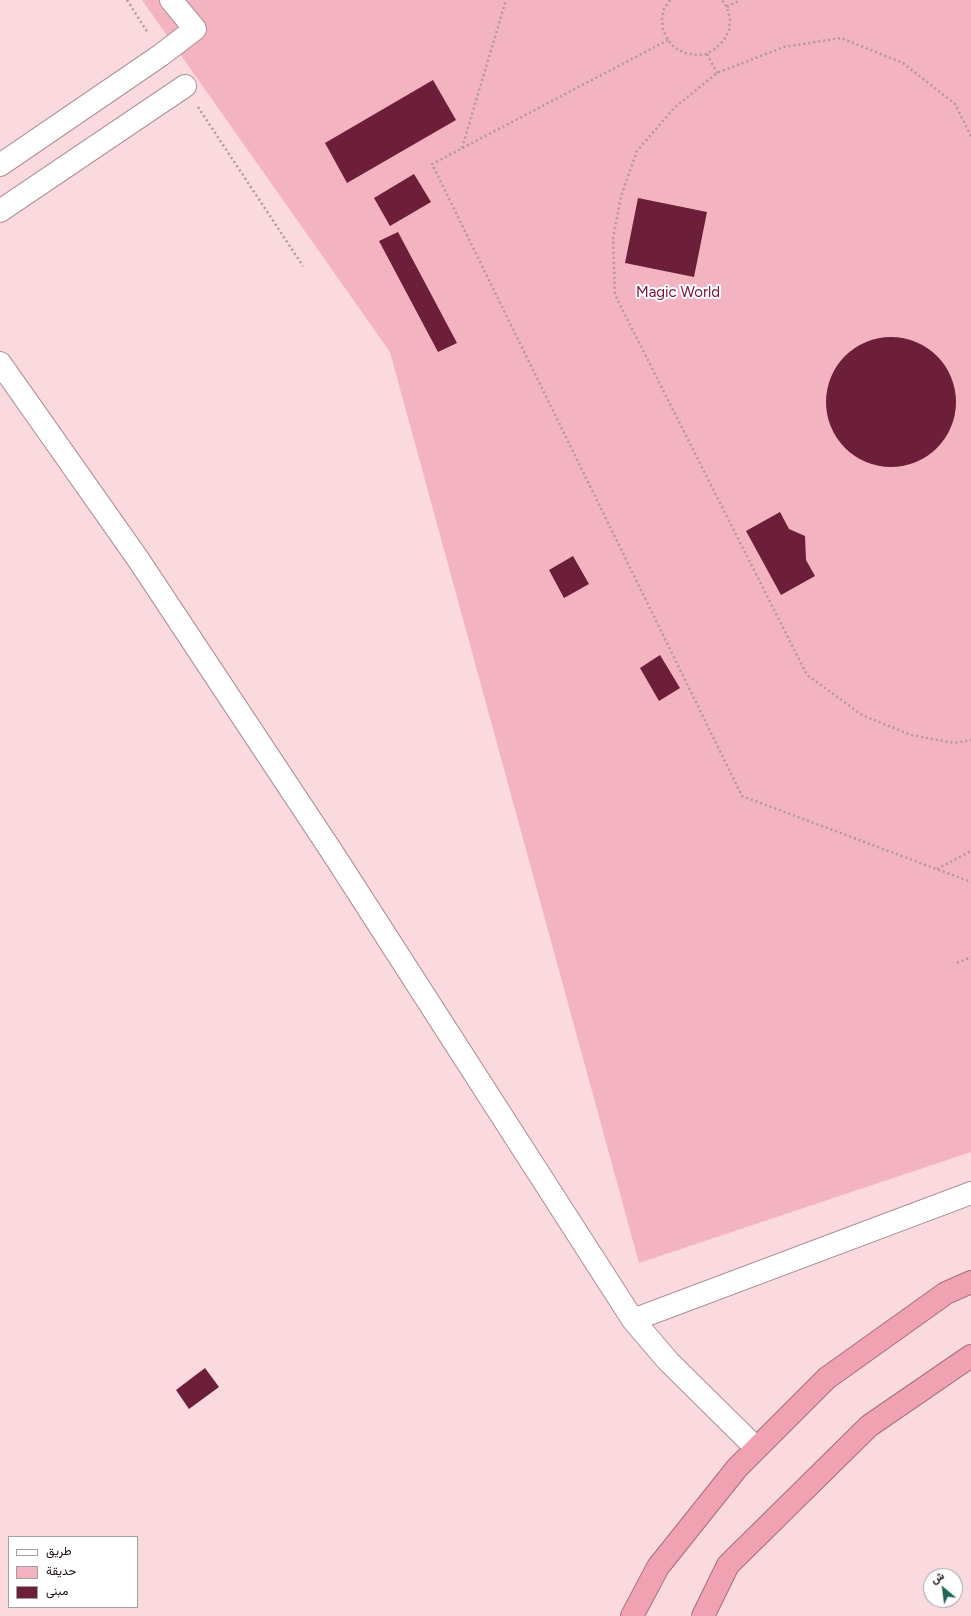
<!DOCTYPE html>
<meta charset="utf-8">
<style>
body{margin:0}
#map{position:relative;width:971px;height:1616px;overflow:hidden;background:#fad9df;font-family:Figtree,Vazirmatn,sans-serif}
canvas{display:block}
.legend{position:absolute;left:8px;top:1536px;width:130px;height:72px;box-sizing:border-box;background:#fff;border:1px solid #a39e9f;margin:0;padding:5px 7px;list-style:none;font-size:12px;color:#180d0f}
.legend li{display:flex;align-items:center;gap:8px;height:20px}
.legend b{width:20px;border:1px solid #a39e9f}
.north{position:absolute;left:923px;top:1568px;width:40px;height:40px;box-sizing:border-box;background:#fff;border:1px solid #a39e9f;border-radius:50%;rotate:331deg;font-size:11px;font-weight:700;line-height:16px;text-align:center;color:#180d0f}
.north::after{content:'';display:block;margin:auto;width:14px;height:18px;background:#216556;clip-path:polygon(50% 0,100% 100%,50% 72%,0 100%)}
</style>
<div id="map">
<canvas width="971" height="1616"></canvas>
<ul class="legend">
<li><b style="height:5px;background:#fff"></b>طريق</li>
<li><b style="height:11px;background:#f3b3c1"></b>حديقة</li>
<li><b style="height:11px;background:#6d1e38"></b>مبنى</li>
</ul>
<div class="north">ش</div>
</div>
<script>
const context = document.querySelector('canvas').getContext('2d');
context.lineJoin = 'round';
function paint(path, color) { context.fillStyle = color; context.fill(path, 'evenodd'); }
const toPath = rows => new Path2D(rows.map(r => 'M' + r).join(''));
function strokePath(path, color, width, dash) { context.strokeStyle = color; context.lineWidth = width; context.lineCap = dash ? 'butt' : 'round'; context.setLineDash(dash || []); context.stroke(path); }
function label(font, color, halo, rows, align = 'center') {
  context.font = font + ' Figtree,sans-serif'; context.lineWidth = 4; context.setLineDash([]); context.textBaseline = 'middle'; context.strokeStyle = halo; context.fillStyle = color; for (const [text, x, y, turn = 0] of rows) {
    context.save(); context.translate(x, y); context.rotate((+turn || 0) * Math.PI / 180); context.textAlign = isNaN(turn) ? turn : align; if (halo) context.strokeText(text, 0, 0); context.fillText(text, 0, 0); context.restore();
  }
}
const green = toPath([
 [142,0,971,0,971,1152,639,1263,390,352]
]);
const building = toPath([
 [433,80,456,120,347,183,325,143],
 [414,174,431,202,390,226,374,198],
 [638,198,707,212,694,277,625,263],
 [398,232,457,343,438,352,379,241],
 '826 402a65 65 0 1 1 130 0a65 65 0 1 1-130 0Z',
 [780,512,789,529,805,536,806,560,815,576,781,595,746,531],
 [573,556,589,584,564,598,549,570],
 [660,655,680,688,659,701,640,668],
 [205,1368,219,1387,189,1409,176,1390]
]);
const path = toPath([
 [127,0,148,33],
 [670,0,664,9,662,19,663,30,668,40,675,48,685,53,696,55,707,54,716,48,724,40,729,30,730,19,727,7,722,0],
 [727,7,740,0],
 [668,40,432,164,742,796,971,882],
 [707,54,717,73],
 [198,107,303,266],
 [971,136,955,104,903,63,841,38,784,47,717,73,674,108,637,151,621,196,613,239,615,295,807,675,862,715,911,735,954,743,971,740],
 [462,148,506,0],
 [937,869,971,851],
 [957,963,971,957]
]);
const minor = toPath([
 [0,165,161,55,195,29,171,0],
 [0,211,185,86],
 [0,363,138,559,334,855,633,1320,668,1361,756,1448],
 [633,1320,971,1193]
]);
const highway = toPath([
 [632,1616,658,1567,737,1468,827,1378,946,1293,971,1282],
 [703,1616,728,1565,869,1426,971,1356]
]);
const parkNames = [
 ["Magic World",678,293]
];
paint(green, '#f3b3c1');
paint(building, '#6d1e38');
strokePath(minor, '#ae8f95', 24);
strokePath(highway, '#a46e7a', 24);
strokePath(path, '#b2989c', 2.5, [2, 3]);
strokePath(minor, '#fff', 22);
strokePath(highway, '#f0a2b3', 22);
label('15px', '#7d113b', '#fff', parkNames);
</script>
